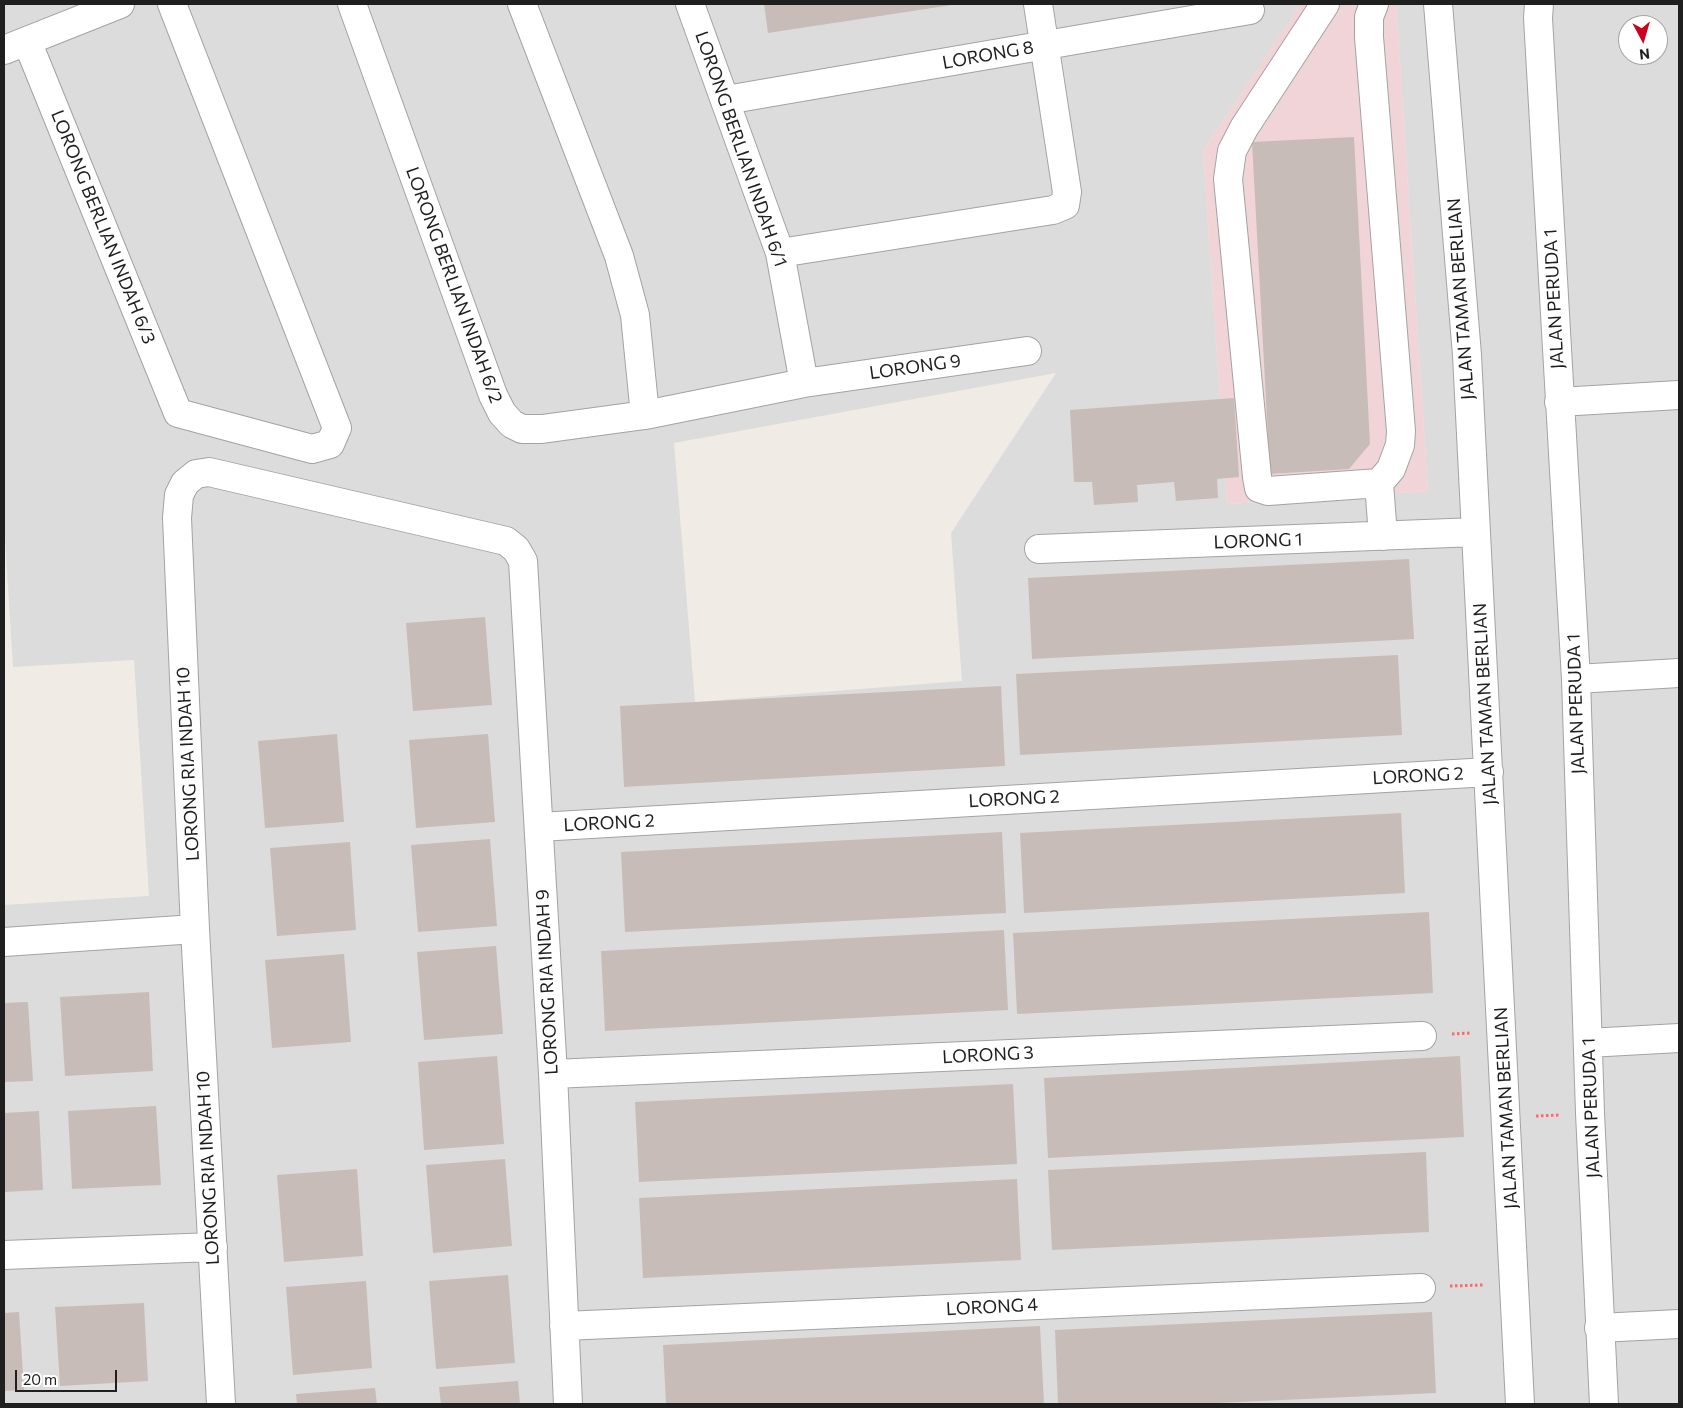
<!DOCTYPE html>
<style>
body{margin:0}
#map{position:relative;width:1683px;height:1408px;overflow:hidden;background:#f0ebe5;font-family:Commissioner,sans-serif}
canvas{display:block}
.frame{position:absolute;inset:0;border:5px solid #1f1f1f;pointer-events:none}
.north{position:absolute;left:1618px;top:15px;width:50px;height:50px;box-sizing:border-box;background:#fff;border:1px solid #a5a5a5;border-radius:50%;rotate:174deg;font-size:14px;font-weight:700;line-height:20px;text-align:center;color:#1f1f1f}
.north::after{content:'';display:block;margin:auto;width:18px;height:22px;background:#ce0020;clip-path:polygon(50% 0,100% 100%,50% 72%,0 100%)}
.scale{position:absolute;left:15px;top:1370px;width:102px;height:22px;box-sizing:border-box;border:2px solid #1f1f1f;border-top:0;padding-left:6px;font-size:15px;line-height:18px;white-space:nowrap;color:#1f1f1f;-webkit-text-stroke:4px #fff;paint-order:stroke}
</style>
<div id="map">
<canvas width="1683" height="1408"></canvas>
<div class="frame"></div>
<div class="north">N</div>
<div class="scale">20 m</div>
</div>
<script>
const context = document.querySelector('canvas').getContext('2d');
context.lineJoin = 'round';
function paint(path, color) { context.fillStyle = color; context.fill(path, 'evenodd'); }
const toPath = rows => new Path2D(rows.map(r => 'M' + r).join(''));
function strokePath(path, color, width, dash) { context.strokeStyle = color; context.lineWidth = width; context.lineCap = dash ? 'butt' : 'round'; context.setLineDash(dash || []); context.stroke(path); }
function label(font, color, halo, rows, align = 'center') {
  context.font = font + ' Commissioner,sans-serif'; context.lineWidth = 4; context.setLineDash([]); context.textBaseline = 'middle'; context.strokeStyle = halo; context.fillStyle = color; for (const [text, x, y, turn = 0] of rows) {
    context.save(); context.translate(x, y); context.rotate((+turn || 0) * Math.PI / 180); context.textAlign = isNaN(turn) ? turn : align; if (halo) context.strokeText(text, 0, 0); context.fillText(text, 0, 0); context.restore();
  }
}
const residential = toPath([
 [4,4,1301,4,1203,151,1227,504,1428,491,1396,4,1679,4,1679,1404,4,1404,4,905,149,896,134,660,13,667,4,522],
 [1628,25,1658,25,1658,55,1628,55],
 [1056,373,951,533,962,681,695,702,674,443]
]);
const commercial = toPath([
 [1301,4,1396,4,1428,491,1227,504,1203,151]
]);
const building = toPath([
 [764,4,952,4,952,5,768,33],
 [1354,137,1370,444,1349,469,1270,474,1252,142],
 [1234,398,1239,477,1217,479,1218,498,1176,501,1174,482,1137,485,1138,502,1094,505,1092,482,1074,482,1070,410],
 [1409,559,1414,639,1032,659,1028,578],
 [485,617,492,705,413,711,406,623],
 [1398,655,1402,735,1020,755,1016,674],
 [1001,686,1005,766,624,787,620,706],
 [337,734,344,822,265,828,258,741],
 [488,734,495,822,416,828,409,740],
 [1401,813,1405,893,1024,913,1020,833],
 [1002,832,1006,913,625,932,621,852],
 [490,839,497,926,418,932,411,845],
 [350,842,356,930,277,936,270,848],
 [1429,912,1433,993,1017,1014,1013,933],
 [1004,930,1008,1010,605,1031,601,951],
 [496,946,503,1034,424,1040,417,952],
 [344,954,351,1042,272,1048,265,960],
 [149,992,153,1071,65,1076,60,997],
 [28,1002,33,1081,4,1082,4,1003],
 [497,1056,504,1144,424,1150,418,1062],
 [1460,1056,1464,1137,1048,1158,1044,1078],
 [1013,1084,1017,1164,639,1182,635,1102],
 [156,1106,161,1185,72,1189,68,1111],
 [39,1111,43,1190,4,1192,4,1113],
 [1426,1152,1429,1232,1052,1250,1048,1170],
 [505,1159,512,1246,433,1253,426,1165],
 [357,1169,363,1256,284,1262,277,1175],
 [1017,1179,1021,1260,643,1278,639,1198],
 [508,1275,515,1363,436,1369,429,1281],
 [366,1281,372,1368,293,1375,286,1287],
 [144,1303,148,1381,60,1386,55,1307],
 [19,1312,24,1390,4,1391,4,1313],
 [1432,1312,1436,1393,1195,1404,1058,1404,1055,1330],
 [1040,1326,1044,1404,666,1404,663,1345],
 [518,1381,520,1404,441,1404,439,1387],
 [375,1388,377,1404,297,1404,296,1394]
]);
const path = toPath([
 [1452,1034,1471,1033],
 [1536,1116,1560,1115],
 [1450,1286,1484,1285]
]);
const minor = toPath([
 [352,4,493,395,502,413,512,424,522,429,542,429,645,415,804,383,1027,351],
 [522,4,619,256,635,315,645,415],
 [690,4,780,253,804,383],
 [1325,4,1244,128,1232,151,1228,179,1257,477,1259,488,1268,491,1379,483,1391,469,1400,445,1401,431,1369,37,1369,17,1374,4],
 [1438,4,1467,355,1520,1404],
 [1539,4,1538,18,1576,679,1590,1113,1604,1404],
 [27,41,178,413,312,449,330,444,337,428,172,4],
 [4,50,120,4],
 [726,100,1250,10],
 [780,253,1053,210,1065,205,1067,192,1038,4],
 [1559,402,1679,395],
 [1379,483,1383,536],
 [1039,549,1476,532],
 [1576,679,1679,673],
 [539,827,1489,772],
 [4,942,195,929],
 [1588,1043,1679,1038],
 [553,1074,1422,1036],
 [4,1255,213,1247],
 [564,1326,1421,1288],
 [1599,1328,1679,1324],
 [221,1404,195,929,177,518,179,495,185,483,196,474,209,472,506,541,516,549,523,561,553,1074,568,1404]
]);
const streetNames = [
 ["LORONG 8",988,55,-10],
 ["LORONG BERLIAN INDAH 6/1",741,149,71],
 ["LORONG BERLIAN INDAH 6/3",103,227,68],
 ["LORONG BERLIAN INDAH 6/2",454,285,70],
 ["JALAN TAMAN BERLIAN",1461,299,-94],
 ["JALAN PERUDA 1",1554,299,-93],
 ["LORONG 9",915,367,-8],
 ["LORONG 1",1258,541,-2],
 ["JALAN TAMAN BERLIAN",1485,704,-93],
 ["JALAN PERUDA 1",1576,704,-92],
 ["LORONG RIA INDAH 10",188,764,-93],
 ["LORONG 2",1418,776,-3],
 ["LORONG 2",1014,799,-3],
 ["LORONG 2",609,823,-3],
 ["LORONG RIA INDAH 9",547,982,-93],
 ["LORONG 3",988,1055,-3],
 ["JALAN TAMAN BERLIAN",1506,1108,-93],
 ["JALAN PERUDA 1",1591,1108,-92],
 ["LORONG RIA INDAH 10",208,1168,-93],
 ["LORONG 4",992,1307,-3]
];
paint(residential, '#dddcdc');
paint(commercial, '#f1d4d7');
paint(building, '#c8bcb8');
strokePath(minor, '#a3a3a3', 30);
strokePath(path, '#fd6971', 3, [2.5, 2.5]);
strokePath(minor, '#fff', 28);
label('18px', '#1f1f1f', '#fff', streetNames);
</script>
